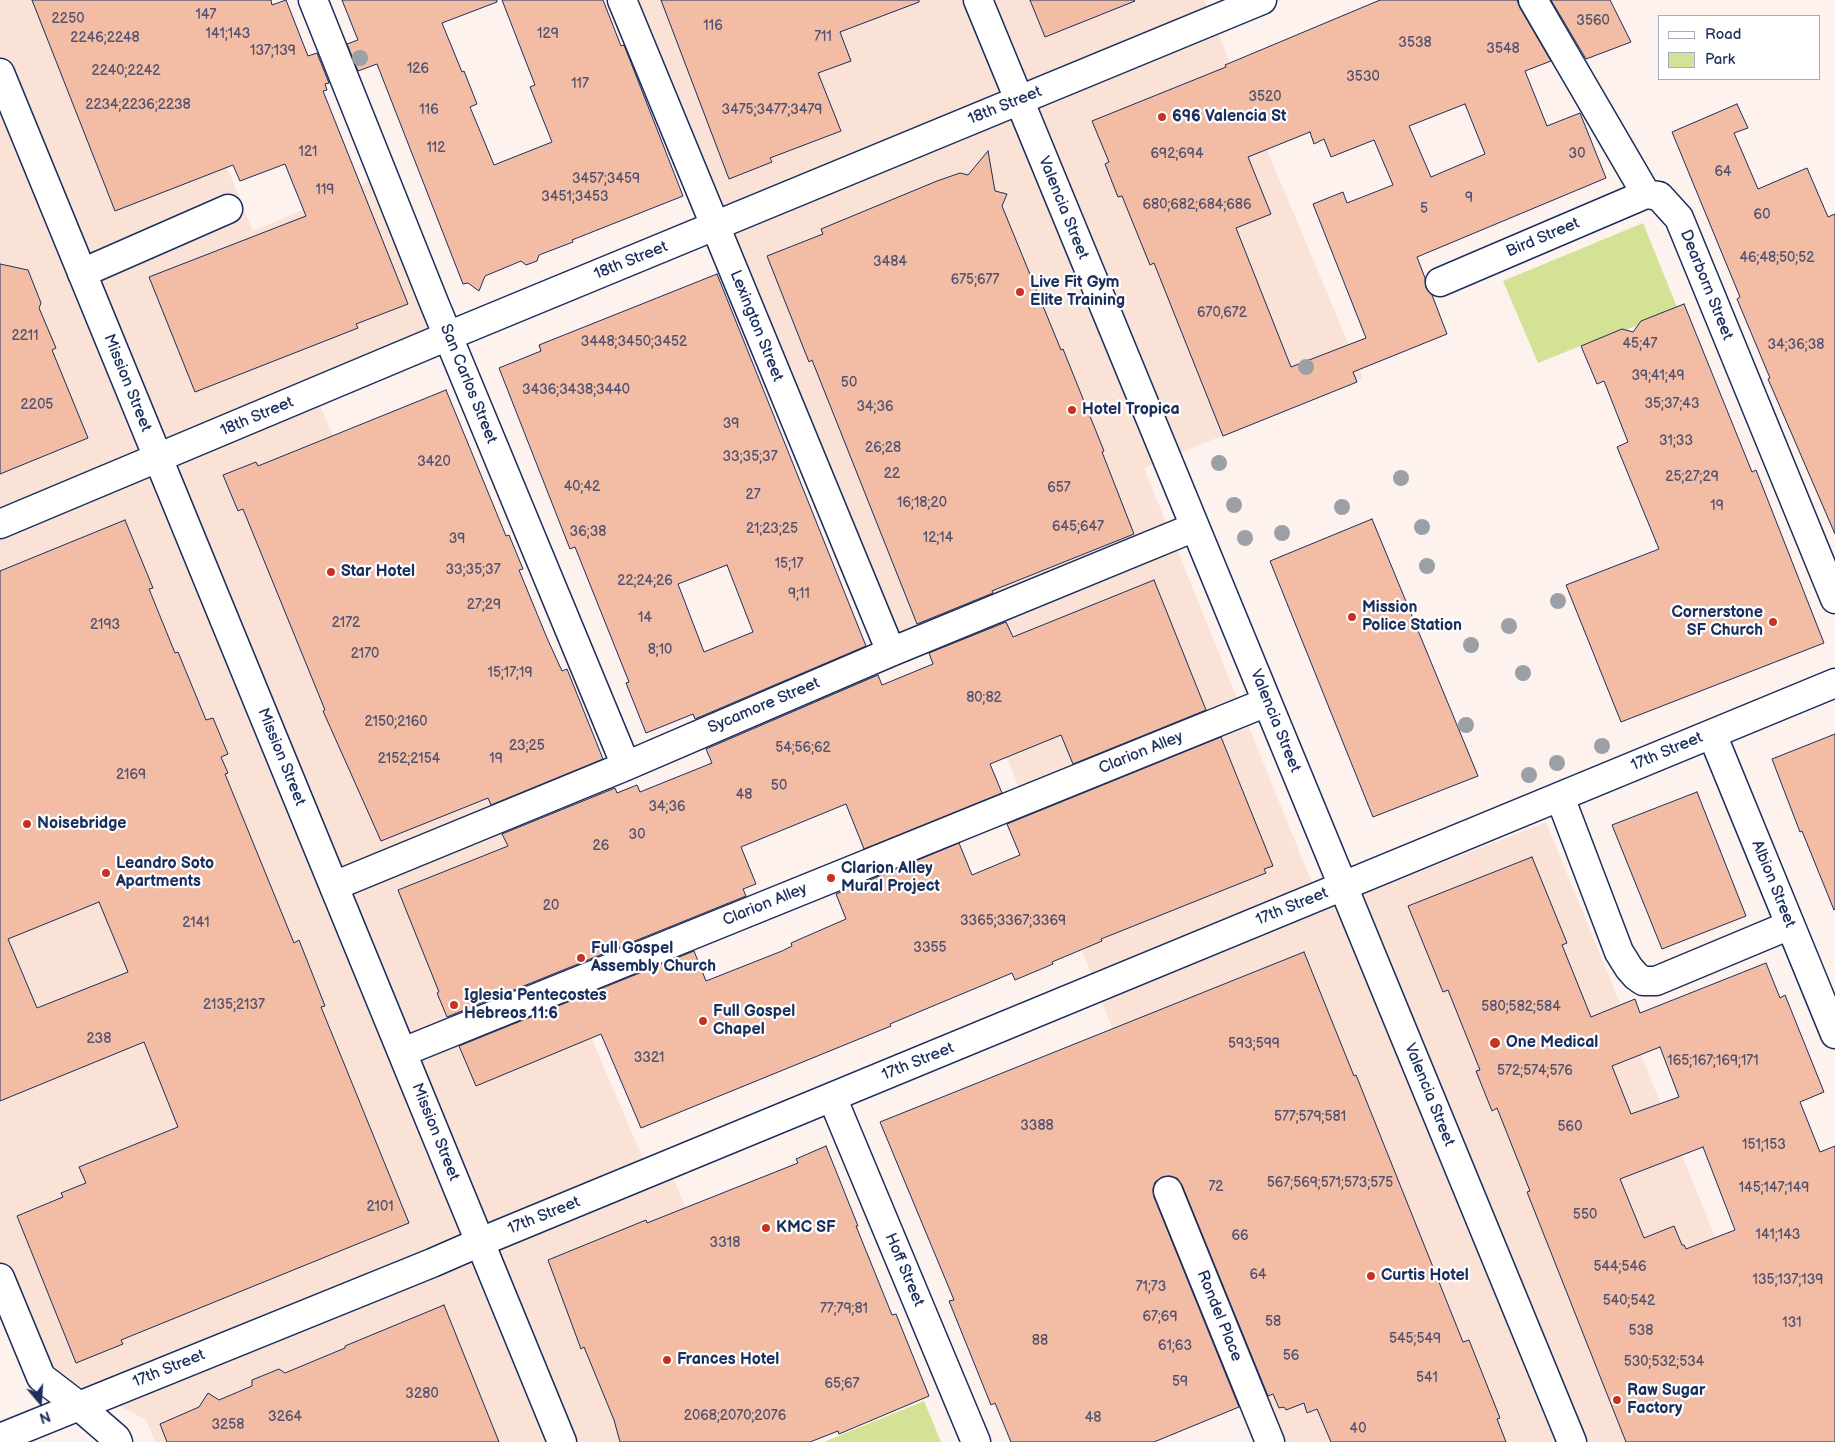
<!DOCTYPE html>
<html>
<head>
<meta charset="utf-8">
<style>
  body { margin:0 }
  #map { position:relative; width:1835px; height:1442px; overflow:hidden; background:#fdf2ed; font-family:"Balsamiq Sans",sans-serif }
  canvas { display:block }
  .legend { position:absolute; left:1658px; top:15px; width:162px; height:65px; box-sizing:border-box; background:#fff; border:1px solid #a4acbf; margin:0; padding:6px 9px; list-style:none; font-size:15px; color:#1b2f5e }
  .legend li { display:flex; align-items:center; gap:10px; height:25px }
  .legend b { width:25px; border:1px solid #a4acbf }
  .north { position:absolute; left:15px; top:1377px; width:50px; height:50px; -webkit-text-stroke:4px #fff; paint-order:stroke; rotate:162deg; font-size:14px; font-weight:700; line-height:20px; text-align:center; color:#1b2f5e }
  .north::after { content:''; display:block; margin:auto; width:18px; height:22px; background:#1b2f5e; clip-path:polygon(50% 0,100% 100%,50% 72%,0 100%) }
</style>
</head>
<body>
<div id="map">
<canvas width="1835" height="1442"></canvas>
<ul class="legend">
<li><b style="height:6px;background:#fff"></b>Road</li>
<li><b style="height:14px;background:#d4e295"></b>Park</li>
</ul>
<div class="north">N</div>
</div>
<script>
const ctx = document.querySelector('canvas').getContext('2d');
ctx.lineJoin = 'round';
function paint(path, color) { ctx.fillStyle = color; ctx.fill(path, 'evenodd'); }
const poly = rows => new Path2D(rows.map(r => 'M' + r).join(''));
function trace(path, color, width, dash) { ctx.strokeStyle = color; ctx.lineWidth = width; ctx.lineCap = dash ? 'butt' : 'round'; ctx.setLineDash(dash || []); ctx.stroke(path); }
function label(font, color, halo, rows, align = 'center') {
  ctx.font = font + ' "Balsamiq Sans",sans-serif'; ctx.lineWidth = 4.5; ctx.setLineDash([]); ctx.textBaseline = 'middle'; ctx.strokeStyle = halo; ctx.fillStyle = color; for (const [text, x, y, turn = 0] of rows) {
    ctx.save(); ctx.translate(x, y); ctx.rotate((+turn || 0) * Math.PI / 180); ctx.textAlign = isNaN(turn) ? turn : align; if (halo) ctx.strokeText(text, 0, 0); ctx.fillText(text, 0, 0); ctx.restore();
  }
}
paint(poly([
  [0,0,159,0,253,231,370,181,433,331,310,382,645,1163,669,1168,784,1442,155,1442,146,1420,40,1365,0,1271],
  [630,0,1204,0,1363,378,1144,468,1323,910,1546,822,1799,1442,1273,1442,956,626,891,652]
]), '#fae2d7');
paint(poly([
  [1643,223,1677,307,1641,321,1638,325,1626,330,1622,329,1538,363,1503,281],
  [924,1401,941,1442,824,1442]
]), '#d4e295');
const building = poly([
  [32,0,271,0,272,5,286,0,308,56,317,53,329,83,325,84,327,90,323,91,408,304,356,324,358,328,195,392,149,277,306,216,285,164,240,181,233,165,115,211,32,0],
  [342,0,497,0,497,2,442,23,462,72,464,71,477,104,470,107,494,165,552,142,530,87,535,85,502,0,603,0,621,46,624,45,637,78,683,196,572,240,573,242,539,255,537,261,526,265,521,261,485,276,479,291,468,283,463,284,377,64,358,71,347,44,358,40,342,0],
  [661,0,919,0,919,2,840,32,851,61,818,73,841,131,770,158,772,162,729,179,661,0],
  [1030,0,1134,0,1135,1,1045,37,1030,0],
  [1380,0,1517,0,1520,8,1551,61,1525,71,1547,126,1580,113,1606,178,1417,257,1425,278,1426,288,1432,295,1447,334,1353,372,1357,382,1223,436,1154,263,1150,265,1122,196,1118,197,1105,164,1109,162,1092,121,1226,67,1225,65,1380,0],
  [1465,104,1485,154,1431,177,1409,126,1465,104],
  [1310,132,1314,144,1324,139,1331,157,1374,140,1393,185,1347,203,1343,192,1313,204,1366,338,1291,367,1236,228,1271,214,1248,157,1310,132],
  [1551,0,1610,0,1631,42,1586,59,1551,0],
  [1737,104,1748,128,1734,133,1758,189,1807,168,1828,217,1835,214,1835,534,1768,379,1770,378,1737,299,1740,297,1672,132,1737,104],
  [988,151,995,191,1007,194,1002,206,1061,350,1063,349,1104,451,1102,452,1134,534,999,588,992,591,993,593,917,624,812,360,809,362,767,256,823,234,821,229,937,181,960,173,968,175,988,151],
  [0,264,28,270,41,303,39,308,56,348,52,350,88,438,0,474,0,264],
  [717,274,866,646,695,719,693,714,646,733,626,683,629,682,575,547,570,549,499,368,541,351,539,345,717,274],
  [727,565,753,632,704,652,678,584,727,565],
  [1684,304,1752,472,1756,470,1824,643,1621,722,1566,585,1659,549,1617,447,1628,442,1604,381,1597,384,1581,346,1622,329,1633,332,1641,321,1684,304],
  [446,390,506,536,509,535,523,569,519,570,547,638,562,671,567,669,603,759,491,805,488,798,381,841,323,711,325,710,243,509,238,511,223,475,256,462,258,466,446,390],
  [1372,519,1478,776,1373,817,1270,561,1372,519],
  [125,520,153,588,149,589,175,653,178,652,206,720,213,718,228,754,221,757,228,773,225,774,294,943,299,940,325,1006,321,1007,409,1223,121,1340,123,1344,76,1363,17,1216,63,1197,61,1193,86,1183,79,1167,178,1127,144,1042,0,1101,0,571,125,520],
  [99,902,128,972,37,1008,8,939,99,902],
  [1154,580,1206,710,1073,764,1061,735,990,764,1002,793,864,849,846,804,741,847,756,884,743,889,746,896,447,1017,437,993,439,992,398,890,508,846,502,834,615,788,617,793,637,785,640,792,712,763,706,749,878,675,882,685,933,664,929,653,1006,622,1013,637,1154,580],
  [1835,734,1835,909,1834,910,1802,831,1800,832,1772,759,1835,734],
  [1221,737,1273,866,1264,869,1266,873,1101,939,1102,941,1052,962,1053,964,1015,980,1012,973,890,1024,891,1026,641,1128,601,1034,476,1086,459,1046,694,951,706,981,782,951,792,946,791,943,846,919,836,894,959,843,972,875,1020,855,1007,824,1221,737],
  [1697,792,1746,916,1662,949,1612,825,1697,792],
  [1532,857,1567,943,1562,945,1591,1017,1635,999,1640,1013,1766,963,1780,998,1785,995,1824,1092,1800,1102,1820,1152,1835,1146,1835,1442,1626,1442,1527,1192,1530,1191,1497,1108,1492,1111,1476,1071,1480,1070,1448,990,1443,992,1408,906,1532,857],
  [1660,1047,1679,1097,1631,1114,1612,1066,1660,1047],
  [1703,1147,1735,1230,1686,1249,1684,1245,1682,1245,1674,1226,1644,1238,1620,1179,1703,1147],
  [1304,952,1354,1076,1356,1075,1463,1342,1469,1340,1500,1418,1497,1419,1506,1442,1331,1442,1317,1409,1307,1413,1304,1403,1286,1410,1284,1407,1279,1408,1273,1394,1268,1396,1182,1185,1177,1178,1170,1176,1162,1177,1155,1182,1153,1189,1154,1197,1239,1407,1154,1442,1011,1442,995,1403,991,1405,949,1301,954,1300,880,1122,1304,952],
  [826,1146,858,1226,856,1226,892,1315,896,1314,929,1396,839,1434,838,1431,810,1442,620,1442,614,1420,584,1347,581,1349,548,1260,646,1220,647,1223,798,1163,796,1159,826,1146],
  [444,1305,499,1442,167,1442,160,1424,199,1407,208,1393,219,1400,252,1386,252,1380,279,1369,285,1373,345,1348,345,1346,444,1305]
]);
paint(building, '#f3bda5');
trace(building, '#1b2f5e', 1);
const minor = poly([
  [313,0,435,305,626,766],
  [622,0,891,652],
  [978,0,1572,1442],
  [1533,0,1646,194,1659,196,1679,218,1835,599],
  [82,273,228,209],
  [1440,282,1646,194],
  [0,524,448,336,1262,0],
  [1712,734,1835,1034],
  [1560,797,1619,952,1629,968,1636,976,1643,981,1656,981,1790,925],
  [334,886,626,766,891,652,1195,527],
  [403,1052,1267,702],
  [832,1097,976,1442],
  [1168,1191,1270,1442],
  [0,1278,41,1377,79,1406,116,1438,118,1442],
  [0,1438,432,1263,478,1243,1835,683]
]);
const major = poly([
  [0,73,562,1442]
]);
trace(minor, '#1b2f5e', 31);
trace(major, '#1b2f5e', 31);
trace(minor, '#fff', 28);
trace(major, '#fff', 28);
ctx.fillStyle = '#9aa0a6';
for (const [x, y] of [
  [360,58],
  [1306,367],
  [1219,463],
  [1401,478],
  [1234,505],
  [1342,507],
  [1422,527],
  [1282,533],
  [1245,538],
  [1427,566],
  [1558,601],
  [1509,626],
  [1471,645],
  [1523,673],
  [1466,725],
  [1602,746],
  [1557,763],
  [1529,775]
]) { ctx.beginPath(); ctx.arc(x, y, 8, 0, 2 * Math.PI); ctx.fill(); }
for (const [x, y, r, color] of [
  [1162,117,5,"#c8321e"],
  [1020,292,5,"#c8321e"],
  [1072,410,5,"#c8321e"],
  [331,572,5,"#c8321e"],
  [1352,617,5,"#c8321e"],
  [1773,622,5,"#c8321e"],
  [27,824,5,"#c8321e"],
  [106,873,5,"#c8321e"],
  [831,878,5,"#c8321e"],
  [581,958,5,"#c8321e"],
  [454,1005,5,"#c8321e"],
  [703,1021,5,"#c8321e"],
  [1495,1043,6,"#c8321e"],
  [766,1228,5,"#c8321e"],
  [1371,1276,5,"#c8321e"],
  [667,1360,5,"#c8321e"],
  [1617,1400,5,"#c8321e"]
]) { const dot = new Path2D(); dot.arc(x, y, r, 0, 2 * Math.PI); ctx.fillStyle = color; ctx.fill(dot); trace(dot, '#fff', 2); }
label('14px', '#515270', null, [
  ["147",206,15],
  ["2250",68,19],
  ["3560",1593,21],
  ["116",713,26],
  ["141;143",228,34],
  ["129",548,34],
  ["711",823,37],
  ["2246;2248",105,38],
  ["3538",1415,43],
  ["3548",1503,49],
  ["137;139",273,51],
  ["126",418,69],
  ["2240;2242",126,71],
  ["3530",1363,77],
  ["117",580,84],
  ["3520",1265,97],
  ["2234;2236;2238",138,105],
  ["116",429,110],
  ["3475;3477;3479",772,110],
  ["112",436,148],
  ["121",308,152],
  ["692;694",1177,154],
  ["30",1577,154],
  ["64",1723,172],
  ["3457;3459",606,179],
  ["119",325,190],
  ["3451;3453",575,197],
  ["9",1469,198],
  ["680;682;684;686",1197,205],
  ["5",1424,209],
  ["60",1762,215],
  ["46;48;50;52",1777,258],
  ["3484",890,262],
  ["675;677",975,280],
  ["670,672",1222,313],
  ["2211",25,336],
  ["3448;3450;3452",634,342],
  ["45;47",1640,344],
  ["34;36;38",1796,345],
  ["39;41;49",1658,376],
  ["50",849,383],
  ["3436;3438;3440",576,390],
  ["35;37;43",1672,404],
  ["2205",37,405],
  ["34;36",875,407],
  ["39",731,424],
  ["31;33",1676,441],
  ["26;28",883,448],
  ["33;35;37",750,457],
  ["3420",434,462],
  ["22",892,474],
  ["25;27;29",1692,477],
  ["40;42",582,487],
  ["657",1059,488],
  ["27",753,495],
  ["16;18;20",922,503],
  ["19",1717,506],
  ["645;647",1078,527],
  ["21;23;25",772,529],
  ["36;38",588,532],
  ["12;14",938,538],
  ["39",457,539],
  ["15;17",789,564],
  ["33;35;37",473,570],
  ["22;24;26",645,581],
  ["9;11",799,594],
  ["27;29",484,605],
  ["14",645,618],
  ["2172",346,623],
  ["2193",105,625],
  ["8;10",660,650],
  ["2170",365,654],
  ["15;17;19",510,673],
  ["80;82",984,698],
  ["2150;2160",396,722],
  ["23;25",527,746],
  ["54;56;62",803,748],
  ["2152;2154",409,759],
  ["19",496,759],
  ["2169",131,775],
  ["50",779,786],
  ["48",744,795],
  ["34;36",667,807],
  ["30",637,835],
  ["26",601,846],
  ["20",551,906],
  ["3365;3367;3369",1013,921],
  ["2141",196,923],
  ["3355",930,948],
  ["2135;2137",234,1005],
  ["580;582;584",1521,1007],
  ["238",99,1039],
  ["593;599",1254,1044],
  ["3321",649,1058],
  ["165;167;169;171",1713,1061],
  ["572;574;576",1535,1071],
  ["577;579;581",1310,1117],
  ["3388",1037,1126],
  ["560",1570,1127],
  ["151;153",1764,1145],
  ["567;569;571;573;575",1330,1183],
  ["72",1216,1187],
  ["145;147;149",1774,1188],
  ["2101",380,1207],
  ["550",1585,1215],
  ["141;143",1778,1235],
  ["66",1240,1236],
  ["3318",725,1243],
  ["544;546",1620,1267],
  ["64",1258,1275],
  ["135;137;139",1788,1280],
  ["71;73",1151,1287],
  ["540;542",1629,1301],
  ["77;79;81",844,1309],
  ["67;69",1160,1317],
  ["58",1273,1322],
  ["131",1792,1323],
  ["538",1641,1331],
  ["545;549",1415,1339],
  ["88",1040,1341],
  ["61;63",1175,1346],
  ["56",1291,1356],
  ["530;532;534",1664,1362],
  ["541",1427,1378],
  ["59",1180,1382],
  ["65;67",842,1384],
  ["3280",422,1394],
  ["2068;2070;2076",735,1416],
  ["3264",285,1417],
  ["48",1093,1418],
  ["3258",228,1425],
  ["40",1358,1429]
]);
label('16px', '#1b2f5e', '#fff', [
  ["18th Street",1005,106,-22],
  ["Valencia Street",1063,208,68],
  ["Bird Street",1543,238,-23],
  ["18th Street",631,261,-22],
  ["Dearborn Street",1706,285,68],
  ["Lexington Street",756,326,68],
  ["Mission Street",127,383,68],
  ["San Carlos Street",468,384,68],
  ["18th Street",257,417,-23],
  ["Sycamore Street",764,706,-23],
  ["Valencia Street",1275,721,68],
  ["17th Street",1667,752,-23],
  ["Clarion Alley",1141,753,-22],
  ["Mission Street",281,757,68],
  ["Albion Street",1773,884,68],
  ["Clarion Alley",765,905,-22],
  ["17th Street",1292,907,-22],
  ["17th Street",918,1062,-22],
  ["Valencia Street",1429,1095,68],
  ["Mission Street",435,1132,68],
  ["17th Street",544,1216,-22],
  ["Hoff Street",904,1270,67],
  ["Rondel Place",1219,1316,68],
  ["17th Street",169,1369,-22]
]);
label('bold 16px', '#1b2f5e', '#fff', [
  ["696 Valencia St",1172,117],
  ["Live Fit Gym",1030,283],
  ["Elite Training",1030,301],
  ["Hotel Tropica",1082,410],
  ["Star Hotel",341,572],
  ["Mission",1362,608],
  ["Police Station",1362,626],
  ["Cornerstone",1763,613,"right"],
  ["SF Church",1763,631,"right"],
  ["Noisebridge",37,824],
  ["Leandro Soto",116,864],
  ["Apartments",116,882],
  ["Clarion Alley",841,869],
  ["Mural Project",841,887],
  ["Full Gospel",591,949],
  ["Assembly Church",591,967],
  ["Iglesia Pentecostes",464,996],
  ["Hebreos 11:6",464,1014],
  ["Full Gospel",713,1012],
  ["Chapel",713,1030],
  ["One Medical",1506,1043],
  ["KMC SF",776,1228],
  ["Curtis Hotel",1381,1276],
  ["Frances Hotel",677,1360],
  ["Raw Sugar",1627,1391],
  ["Factory",1627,1409]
], 'left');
</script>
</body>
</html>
